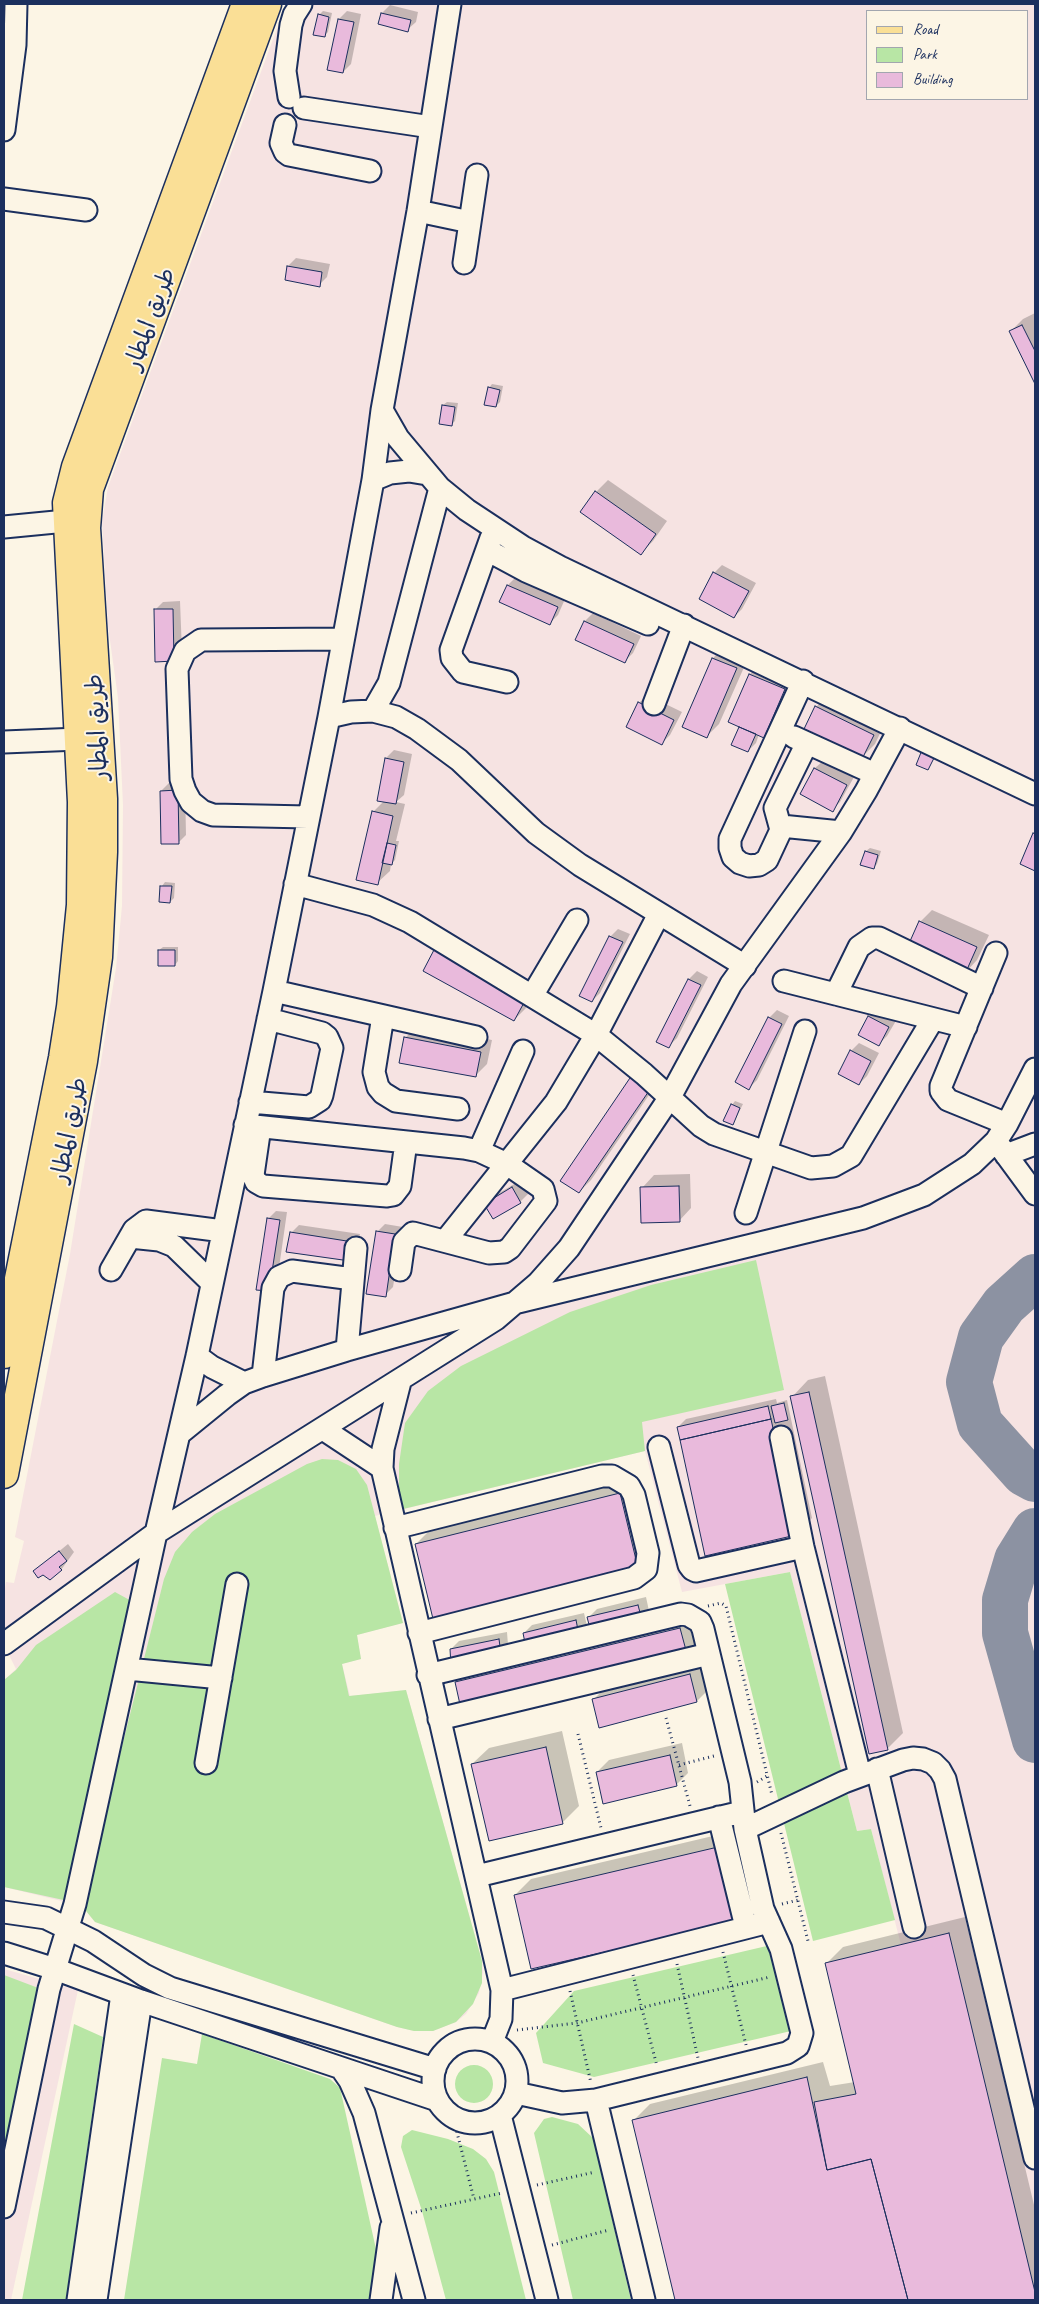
<!DOCTYPE html>
<html>
<head>
<meta charset="utf-8">
<style>
  body { margin:0 }
  #map { position:relative; width:1039px; height:2304px; overflow:hidden; background:#fcf5e5; font-family:Caveat,sans-serif }
  canvas { display:block }
  .frame { position:absolute; inset:0; border:5px solid #1b2f5e; pointer-events:none }
  .legend { position:absolute; left:866px; top:10px; width:162px; height:90px; box-sizing:border-box; background:#fcf5e5; border:1px solid #a2a6af; margin:0; padding:6px 9px; list-style:none; font-size:15px; color:#1b2f5e }
  .legend li { display:flex; align-items:center; gap:10px; height:25px }
  .legend b { width:25px; border:1px solid #a2a6af }
</style>
</head>
<body>
<div id="map">
<canvas width="1039" height="2304"></canvas>
<div class="frame"></div>
<ul class="legend">
<li><b style="height:6px;background:#fadf96"></b>Road</li>
<li><b style="height:14px;background:#b8e6a5"></b>Park</li>
<li><b style="height:14px;background:#e9badc"></b>Building</li>
</ul>
</div>
<script>
const ctx = document.querySelector('canvas').getContext('2d');
ctx.lineJoin = 'round';
function paint(path, color) { ctx.fillStyle = color; ctx.fill(path, 'evenodd'); }
const poly = rows => new Path2D(rows.map(r => 'M' + r).join(''));
function trace(path, color, width, dash) { ctx.strokeStyle = color; ctx.lineWidth = width; ctx.lineCap = dash ? 'butt' : 'round'; ctx.setLineDash(dash || []); ctx.stroke(path); }
function label(font, color, halo, rows, align = 'center') {
  ctx.font = font + ' Caveat,"Playpen Sans Arabic",sans-serif'; ctx.lineWidth = 4; ctx.setLineDash([]); ctx.textBaseline = 'middle'; ctx.strokeStyle = halo; ctx.fillStyle = color; for (const [text, x, y, turn = 0] of rows) {
    ctx.save(); ctx.translate(x, y); ctx.rotate((+turn || 0) * Math.PI / 180); ctx.textAlign = isNaN(turn) ? turn : align; if (halo) ctx.strokeText(text, 0, 0); ctx.fillText(text, 0, 0); ctx.restore();
  }
}
paint(poly([
  [286,4,1035,4,1035,2300,675,2300,632,2120,807,2077,814,2102,856,2094,825,1963,901,1945,871,1829,857,1831,790,1572,682,1592,645,1451,375,1516,403,1623,357,1635,361,1659,342,1664,350,1696,406,1690,482,1961,483,1972,479,1993,466,2014,456,2022,433,2031,414,2031,397,2027,95,1922,82,1906,4,1887,4,1680,16,1669,4,1645,4,1595,6,1582,14,1583,24,1541,15,1537,70,1254,116,968,122,906,123,805,118,698,108,626,102,522,105,504,108,487],
  [868,11,1028,11,1028,99,868,99],
  [4,1969,78,1990,11,2300,4,2300]
]), '#f6e3e2');
paint(poly([
  [756,1260,784,1390,642,1422,645,1451,399,1510,399,1464,405,1423,428,1391,461,1366,570,1312,651,1285],
  [322,1459,338,1460,356,1469,367,1485,403,1623,357,1635,361,1659,342,1664,349,1696,406,1690,482,1961,482,1983,473,2004,456,2022,433,2031,414,2031,397,2027,95,1922,82,1906,164,1579,175,1552,192,1532,215,1514,307,1464],
  [790,1572,857,1831,871,1829,895,1920,813,1941,725,1584],
  [115,1592,135,1603,68,1901,4,1887,4,1680,16,1670,36,1645],
  [771,1945,791,2031,594,2077,543,2063,536,2033,574,1991],
  [4,1975,41,1989,4,2158],
  [74,2024,103,2037,66,2300,22,2300],
  [202,2034,330,2079,340,2088,380,2267,382,2300,124,2300,162,2058,197,2064],
  '455 2084a19 19 0 1 1 38 0a19 19 0 1 1-38 0Z',
  [552,2117,578,2124,593,2138,631,2300,573,2300,534,2133,544,2119],
  [412,2130,448,2139,473,2149,486,2159,494,2172,526,2300,446,2300,422,2211,401,2147,403,2136]
]), '#b8e6a5');
paint(poly([
  [390,5,418,12,416,22,407,30,382,13],
  [323,11,332,13,328,32,324,36,319,15],
  [347,11,361,14,351,64,343,72,328,69,339,19],
  [296,258,330,264,327,277,319,285,288,266],
  [1035,313,1035,381,1011,331,1023,319],
  [492,384,503,386,500,402,496,406,489,388],
  [447,402,458,403,455,421,451,425,443,405],
  [608,480,667,521,653,541,641,553,596,492],
  [722,565,756,583,742,609,734,617,714,573],
  [516,577,565,599,558,615,550,623,501,602,508,585],
  [180,601,182,652,174,660,155,610,163,602],
  [593,613,641,636,633,653,625,661,577,639,585,621],
  [725,646,749,656,719,724,707,736,684,726,713,658],
  [762,662,797,677,776,724,764,736,759,734,756,743,748,751,733,744,740,726,730,722,750,674],
  [647,695,682,712,670,735,662,743,639,703],
  [828,695,885,723,875,744,863,756,816,707],
  [394,750,412,754,404,795,396,802,405,804,396,841,399,841,395,860,391,864,390,871,377,883,373,812,384,801,386,758],
  [823,761,854,777,840,802,832,810,802,794,815,768],
  [169,783,185,783,186,835,178,843,161,791],
  [870,848,881,851,877,864,873,868,862,864,866,851],
  [165,882,175,883,174,898,170,902,162,886],
  [932,910,989,935,977,960,965,973,920,922],
  [618,929,630,934,600,993,592,1001,610,937],
  [163,947,178,947,178,961,175,965,159,950],
  [436,949,537,987,526,1008,514,1020],
  [697,971,708,977,677,1038,669,1046,658,1041,689,979],
  [877,1008,897,1019,887,1036,879,1044,860,1034,869,1016],
  [777,1010,789,1016,757,1080,749,1088,769,1018],
  [417,1026,492,1040,487,1064,475,1076,405,1038],
  [859,1043,879,1053,867,1076,859,1084,851,1051],
  [645,1064,662,1076,591,1180,579,1192],
  [735,1101,743,1104,733,1124,732,1105],
  [690,1174,691,1208,679,1221,642,1188,654,1175],
  [521,1180,528,1194,520,1202,493,1217,486,1204,494,1196],
  [276,1211,287,1212,277,1282,269,1290,268,1219],
  [385,1224,403,1227,393,1287,385,1295,377,1232],
  [299,1225,360,1234,357,1252,291,1233],
  [825,1376,903,1733,887,1749,792,1397,808,1380],
  [776,1399,777,1403,787,1400,812,1518,796,1534,678,1427,686,1419],
  [636,1478,654,1551,637,1567,416,1544,432,1528],
  [68,1544,74,1552,61,1570,35,1571],
  [646,1597,649,1611,641,1619,589,1617,597,1609],
  [697,1612,702,1637,686,1653,456,1682,472,1666],
  [584,1613,587,1626,579,1634,524,1633,532,1625],
  [507,1632,508,1645,500,1653,451,1649,459,1641],
  [702,1663,709,1689,697,1701,593,1700,605,1688],
  [562,1731,579,1806,563,1822,472,1764,489,1748],
  [682,1743,688,1773,676,1785,597,1772,609,1760],
  [734,1831,751,1904,515,1895,531,1879],
  [965,1917,1035,2209,1035,2300,676,2300,633,2121,650,2104,823,2062,830,2086,855,2082,826,1964,843,1947]
]), '#0003');
trace(poly([
  [1035,1277,1004,1305,981,1337,969,1382,980,1424,1024,1473,1035,1479],
  [1035,1531,1017,1560,1005,1600,1005,1633,1035,1740]
]), '#8c92a2', 46);
const building = poly([
  [381,13,411,20,408,32,378,24,381,13],
  [318,14,329,17,325,37,313,35,318,14],
  [338,19,354,22,343,73,327,70,338,19],
  [287,266,322,272,320,287,285,280,287,266],
  [1022,325,1035,351,1035,384,1009,331,1022,325],
  [488,387,500,390,496,407,484,405,488,387],
  [442,405,455,407,452,426,439,424,442,405],
  [595,491,656,534,641,555,580,512,595,491],
  [713,572,749,591,734,618,699,599,713,572],
  [507,585,558,607,550,625,499,602,507,585],
  [154,609,173,609,174,661,155,662,154,609],
  [584,621,634,644,625,663,575,640,584,621],
  [712,658,737,668,707,738,682,727,712,658],
  [749,674,785,689,764,738,728,722,749,674],
  [638,702,674,720,662,745,626,727,638,702],
  [815,706,874,735,863,757,804,729,815,706],
  [739,727,756,734,748,752,731,745,739,727],
  [922,750,935,756,928,770,916,765,922,750],
  [385,758,404,762,396,804,377,801,385,758],
  [814,768,847,785,833,812,800,794,814,768],
  [178,790,179,844,161,844,160,791,178,790],
  [372,811,393,816,378,885,356,880,372,811],
  [1033,833,1035,834,1035,871,1020,864,1033,833],
  [387,843,396,845,392,865,382,863,387,843],
  [865,851,878,855,874,869,860,865,865,851],
  [160,886,172,886,170,903,159,902,160,886],
  [919,921,977,947,965,974,907,948,919,921],
  [609,936,623,942,592,1002,579,996,609,936],
  [435,948,526,999,514,1021,423,971,435,948],
  [158,950,175,950,175,966,158,966,158,950],
  [688,979,701,985,669,1048,656,1042,688,979],
  [868,1016,889,1027,879,1046,858,1035,868,1016],
  [768,1017,782,1024,749,1090,735,1082,768,1017],
  [404,1037,481,1052,476,1077,399,1063,404,1037],
  [850,1050,871,1061,859,1085,838,1074,850,1050],
  [632,1075,651,1088,579,1193,560,1181,632,1075],
  [731,1104,740,1108,733,1125,723,1121,731,1104],
  [679,1186,680,1222,641,1223,640,1187,679,1186],
  [512,1187,521,1203,493,1219,484,1204,512,1187],
  [267,1218,280,1220,269,1291,256,1290,267,1218],
  [376,1231,395,1234,386,1297,366,1294,376,1231],
  [290,1232,353,1242,350,1261,286,1252,290,1232],
  [809,1392,888,1750,869,1754,790,1396,809,1392],
  [784,1403,788,1420,775,1423,771,1406,784,1403],
  [768,1406,771,1419,680,1440,677,1427,768,1406],
  [771,1419,796,1535,705,1556,680,1440,771,1419],
  [620,1493,638,1568,433,1619,415,1544,620,1493],
  [59,1551,67,1561,59,1567,62,1570,50,1580,43,1575,38,1578,33,1571,59,1551],
  [638,1605,642,1620,591,1632,587,1617,638,1605],
  [576,1620,579,1635,526,1648,523,1633,576,1620],
  [680,1628,687,1654,461,1709,455,1682,680,1628],
  [499,1639,501,1654,451,1666,450,1649,499,1639],
  [690,1674,697,1702,599,1728,592,1699,690,1674],
  [546,1747,563,1824,489,1841,471,1764,546,1747],
  [670,1755,677,1786,603,1804,596,1772,670,1755],
  [718,1847,735,1922,531,1969,514,1895,718,1847],
  [949,1933,1035,2292,1035,2300,908,2300,871,2159,827,2170,814,2102,856,2094,825,1963,949,1933],
  [807,2077,827,2170,871,2159,908,2300,675,2300,632,2120,807,2077]
]);
paint(building, '#e9badc');
trace(building, '#1b2f5e', 1);
const minor = poly([
  [289,97,285,71,291,25,294,15,301,4],
  [304,108,431,127],
  [285,125,281,143,285,152,289,155,370,171],
  [4,130,15,45,16,4],
  [4,199,86,210],
  [418,211,470,222],
  [464,263,477,175],
  [382,410,398,438,440,488,467,510,523,547,560,567,1035,794],
  [373,480,390,473,409,471,427,474],
  [4,527,66,521],
  [491,538,451,650,452,658,463,672,507,682],
  [487,550,526,571,648,624],
  [803,681,730,839,730,848,733,857,740,863,749,866,759,865,767,860,781,830,775,808,807,743],
  [654,704,684,625],
  [373,711,389,683,440,488],
  [329,717,351,712,373,711,396,717,417,729,459,760,536,833,580,865,745,966],
  [794,737,875,774],
  [4,742,79,739],
  [308,817,213,815,202,811,191,802,185,791,181,779,177,669,185,651,201,640,343,639],
  [781,826,841,832],
  [295,884,373,905,410,922,596,1035,644,1074,701,1126,714,1134,811,1168,833,1166,851,1156,933,1019],
  [996,953,941,1086,941,1091,948,1100,1007,1124],
  [784,981,966,1027],
  [274,991,476,1037],
  [836,994,859,947,872,938,879,938,982,988],
  [532,996,577,920],
  [383,1016,374,1072,378,1087,383,1093,396,1101,458,1109],
  [250,1102,309,1107,320,1100,322,1095,332,1048,327,1037,322,1033,268,1019],
  [245,1125,464,1148,479,1151,507,1164,543,1189,546,1201,510,1248,504,1252,489,1253,413,1233,404,1242,400,1270],
  [260,1127,253,1175,256,1182,263,1186,387,1196,393,1195,400,1186,406,1142],
  [996,1141,1035,1194],
  [479,1151,523,1051],
  [1006,1155,1035,1144],
  [746,1213,805,1031],
  [130,1237,159,1240,174,1246,212,1283],
  [445,1241,556,1102,596,1035,659,914],
  [111,1270,134,1230,146,1221,223,1231],
  [347,1350,356,1248],
  [197,1356,212,1367,244,1383],
  [263,1376,273,1288,279,1277,292,1271,353,1279],
  [400,1382,383,1449,382,1468,502,1990,501,2019,492,2042],
  [323,1429,382,1468],
  [179,1434,227,1395,244,1383,263,1376,347,1350,518,1302,863,1218,924,1195,972,1164,996,1141,1007,1124,1035,1069],
  [781,1437,803,1547,860,1775],
  [659,1447,689,1565,692,1569,696,1571,803,1547],
  [395,1528,602,1476,612,1476,629,1486,634,1495,648,1553,646,1569,634,1578,419,1633],
  [4,1644,156,1533,496,1319,538,1283,569,1248,670,1097,731,984,841,832,866,791,900,728],
  [127,1669,221,1678],
  [428,1675,681,1614,688,1615,700,1622,703,1629,740,1782,745,1829,763,1909,781,1949,802,2033,798,2046,787,2053,596,2100,562,2103,516,2093],
  [439,1719,709,1654],
  [206,1763,237,1584],
  [877,1769,914,1927],
  [719,1817,746,1927],
  [745,1829,844,1782,903,1760,913,1758,923,1759,933,1763,940,1770,945,1779,1035,2158],
  [477,1876,742,1812],
  [4,1912,46,1918,93,1941,144,1975,170,1988,435,2069],
  [4,1953,55,1969,141,2001,437,2100],
  [502,1990,769,1922],
  '433 2081a42 42 0 1 1 84 0a42 42 0 1 1-84 0Z',
  [341,2068,350,2081,364,2113,414,2300],
  [596,2100,644,2300],
  [500,2115,547,2300],
  [4,2207,49,1989,75,1904,156,1533,197,1356,274,991,329,717,373,480,382,410,418,211,450,4],
  [78,2300,122,1994],
  [96,2300,141,2001],
  [381,2300,391,2228]
]);
const major = poly([
  [4,1354,63,1058,71,1007,81,905,82,802,67,503,76,467,246,4],
  [4,1474,83,1061,98,957,103,852,103,799,86,528,89,489,267,4]
]);
trace(minor, '#1b2f5e', 25);
trace(major, '#1b2f5e', 31);
trace(poly([
  [708,1606,721,1603,726,1606,772,1795],
  [666,1718,690,1806],
  [578,1734,601,1828],
  [679,1765,714,1756],
  [757,1782,767,1776],
  [781,1833,808,1941],
  [782,1904,798,1900],
  [723,1952,746,2045],
  [677,1964,698,2058],
  [633,1975,657,2066],
  [570,1991,591,2083],
  [517,2030,577,2023,770,1977],
  [453,2117,474,2199],
  [537,2185,595,2172],
  [411,2213,502,2193],
  [552,2245,609,2230]
]), '#1b2f5e', 3, [1, 4]);
trace(minor, '#fcf5e5', 21);
trace(major, '#fadf96', 28);
label('24px', '#1b2f5e', '#fcf5e5', [
  ["طريق المطار",151,319,-70],
  ["طريق المطار",98,727,-93],
  ["طريق المطار",70,1130,-79]
]);
</script>
</body>
</html>
